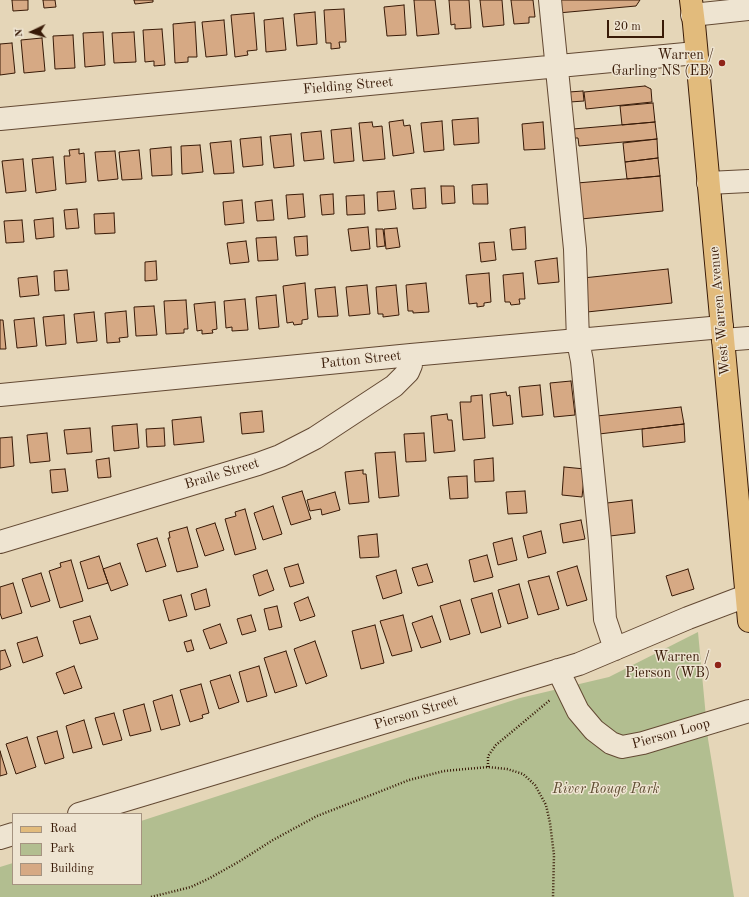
<!DOCTYPE html>
<html>
<head>
<meta charset="utf-8">
<style>
  body { margin:0 }
  #map { position:relative; width:749px; height:897px; overflow:hidden; background:#e5d6b8; font-family:"Old Standard TT",serif }
  canvas { display:block }
  .legend { position:absolute; left:12px; top:813px; width:130px; height:72px; box-sizing:border-box; background:#eee4d1; border:1px solid #a59380; margin:0; padding:5px 7px; list-style:none; font-size:12px; color:#381a07 }
  .legend li { display:flex; align-items:center; gap:8px; height:20px }
  .legend b { width:20px; border:1px solid #a59380 }
  .north { position:absolute; left:12px; top:12px; width:40px; height:40px; -webkit-text-stroke:3px #eee4d1; paint-order:stroke; rotate:266deg; font-size:11px; font-weight:700; line-height:16px; text-align:center; color:#381a07 }
  .north::after { content:''; display:block; margin:auto; width:14px; height:18px; background:#381a07; clip-path:polygon(50% 0,100% 100%,50% 72%,0 100%) }
  .scale { position:absolute; left:607px; top:20px; width:57px; height:18px; box-sizing:border-box; border:2px solid #381a07; border-top:0; padding-left:5px; font-size:12px; line-height:14px; white-space:nowrap; color:#381a07; -webkit-text-stroke:3px #eee4d1; paint-order:stroke }
</style>
</head>
<body>
<div id="map">
<canvas width="749" height="897"></canvas>
<ul class="legend">
<li><b style="height:5px;background:#e2bb7c"></b>Road</li>
<li><b style="height:11px;background:#b2be90"></b>Park</li>
<li><b style="height:11px;background:#d6a984"></b>Building</li>
</ul>
<div class="north">N</div>
<div class="scale">20 m</div>
</div>
<script>
const ctx = document.querySelector('canvas').getContext('2d');
ctx.lineJoin = 'round';
function paint(path, color) { ctx.fillStyle = color; ctx.fill(path, 'evenodd'); }
const poly = rows => new Path2D(rows.map(r => 'M' + r).join(''));
function trace(path, color, width, dash) { ctx.strokeStyle = color; ctx.lineWidth = width; ctx.lineCap = dash ? 'butt' : 'round'; ctx.setLineDash(dash || []); ctx.stroke(path); }
function label(font, color, halo, rows, align = 'center') {
  ctx.font = font + ' "Old Standard TT",serif'; ctx.lineWidth = 3; ctx.setLineDash([]); ctx.textBaseline = 'middle'; ctx.strokeStyle = halo; ctx.fillStyle = color; for (const [text, x, y, turn = 0] of rows) {
    ctx.save(); ctx.translate(x, y); ctx.rotate((+turn || 0) * Math.PI / 180); ctx.textAlign = isNaN(turn) ? turn : align; if (halo) ctx.strokeText(text, 0, 0); ctx.fillText(text, 0, 0); ctx.restore();
  }
}
paint(poly([
  [698,632,708,739,734,897,0,897,0,867,13,863,13,884,141,884,141,821,520,698,609,677]
]), '#b2be90');
const building = poly([
  [12,0,28,0,28,10,13,11,12,0],
  [43,0,55,0,56,7,44,8,43,0],
  [134,0,153,0,153,2,135,4,134,0],
  [414,0,435,0,439,34,417,36,414,0],
  [449,0,469,0,471,28,455,29,455,24,451,25,449,0],
  [480,0,502,0,504,25,483,27,480,0],
  [511,0,533,0,535,17,529,17,529,23,514,24,511,0],
  [557,0,640,0,636,6,558,13,557,0],
  [404,5,406,35,387,36,384,7,404,5],
  [344,9,346,42,339,42,340,48,331,49,331,43,326,43,324,10,344,9],
  [315,12,317,44,297,46,294,14,315,12],
  [254,13,257,50,247,51,248,55,235,57,231,15,254,13],
  [283,18,286,50,266,52,264,20,283,18],
  [224,20,227,55,206,57,202,22,224,20],
  [195,22,197,57,188,57,188,62,175,63,173,24,195,22],
  [162,29,165,65,154,66,154,61,145,62,143,30,162,29],
  [103,32,105,65,85,67,83,33,103,32],
  [134,32,136,62,114,63,112,33,134,32],
  [73,35,75,68,55,69,53,36,73,35],
  [42,38,45,71,24,73,21,40,42,38],
  [12,43,15,73,0,75,0,44,12,43],
  [645,86,651,89,652,102,586,109,584,92,645,86],
  [583,91,584,101,570,102,569,92,583,91],
  [653,103,655,122,622,125,620,106,653,103],
  [478,118,479,143,454,145,452,120,478,118],
  [403,120,404,126,410,125,414,153,393,156,389,122,403,120],
  [442,121,444,150,424,152,421,123,442,121],
  [372,122,373,127,382,126,385,159,363,161,359,123,372,122],
  [543,122,545,149,524,150,522,124,543,122],
  [655,122,657,139,579,146,578,138,574,138,573,129,655,122],
  [351,128,354,161,334,163,331,130,351,128],
  [321,131,324,159,304,161,301,133,321,131],
  [291,134,294,166,274,168,270,136,291,134],
  [261,137,263,165,243,167,240,139,261,137],
  [657,139,658,158,625,162,623,143,657,139],
  [231,141,234,173,214,174,210,143,231,141],
  [200,145,203,172,182,174,181,146,200,145],
  [171,147,172,175,152,176,150,149,171,147],
  [79,149,79,154,84,153,86,182,66,184,64,156,70,156,69,150,79,149],
  [139,150,142,179,122,180,119,152,139,150],
  [115,151,118,179,98,181,95,152,115,151],
  [53,157,56,190,36,193,32,159,53,157],
  [658,158,660,176,627,179,625,162,658,158],
  [23,159,26,191,6,193,2,161,23,159],
  [660,176,663,211,581,219,577,183,660,176],
  [487,184,488,204,473,204,472,185,487,184],
  [441,186,454,186,455,203,442,204,441,186],
  [425,188,426,208,413,209,411,189,425,188],
  [394,191,396,209,378,211,377,192,394,191],
  [303,194,305,217,288,219,286,195,303,194],
  [333,194,334,214,322,215,320,195,333,194],
  [364,195,365,214,347,215,346,196,364,195],
  [242,200,244,223,225,225,223,202,242,200],
  [272,200,274,220,257,221,255,202,272,200],
  [77,209,79,228,66,229,64,210,77,209],
  [114,213,115,233,95,234,94,214,114,213],
  [53,218,54,237,36,239,34,220,53,218],
  [22,220,24,242,6,243,4,221,22,220],
  [368,227,370,249,351,251,348,229,368,227],
  [525,227,526,249,512,250,510,229,525,227],
  [397,228,400,247,386,249,384,229,397,228],
  [376,229,383,229,385,246,377,247,376,229],
  [307,236,308,255,296,256,294,237,307,236],
  [276,237,278,260,258,261,256,238,276,237],
  [246,241,249,262,230,264,227,243,246,241],
  [494,242,496,260,481,262,479,243,494,242],
  [557,258,559,282,538,284,535,261,557,258],
  [156,261,157,280,145,281,145,262,156,261],
  [668,269,672,303,587,312,583,278,668,269],
  [67,270,69,290,55,291,54,271,67,270],
  [489,273,491,302,484,303,484,306,477,307,477,303,469,304,466,275,489,273],
  [523,273,525,299,519,299,520,304,511,305,510,302,505,302,503,275,523,273],
  [37,276,39,295,20,297,18,278,37,276],
  [305,283,308,319,302,320,302,324,294,325,293,322,287,323,283,286,305,283],
  [426,283,429,312,413,313,413,311,408,311,406,285,426,283],
  [367,285,370,314,349,316,346,287,367,285],
  [396,285,399,315,383,317,383,314,378,314,376,287,396,285],
  [335,287,338,316,318,317,315,289,335,287],
  [276,295,279,327,259,329,256,297,276,295],
  [245,299,248,330,232,331,232,327,226,328,224,301,245,299],
  [186,300,188,329,184,329,184,333,166,334,164,301,186,300],
  [215,302,217,329,212,330,213,333,202,334,202,330,197,331,194,304,215,302],
  [154,306,157,335,136,336,134,307,154,306],
  [126,311,128,337,119,338,120,342,107,343,105,313,126,311],
  [94,312,97,341,77,343,74,314,94,312],
  [64,315,66,344,46,346,43,317,64,315],
  [34,318,37,346,17,348,14,320,34,318],
  [0,320,3,320,6,349,0,349,0,320],
  [571,381,575,415,554,417,550,383,571,381],
  [540,385,543,415,522,417,519,387,540,385],
  [506,392,507,396,510,395,513,424,493,426,490,394,506,392],
  [482,395,485,438,463,440,460,402,471,402,471,396,482,395],
  [681,407,684,424,599,434,597,416,681,407],
  [262,411,264,432,242,434,240,413,262,411],
  [447,414,448,420,452,420,455,451,434,453,431,416,447,414],
  [201,417,204,442,174,445,172,420,201,417],
  [137,424,139,448,114,451,112,426,137,424],
  [684,424,685,442,643,447,642,429,684,424],
  [90,428,92,452,67,454,64,430,90,428],
  [164,428,165,446,147,447,146,429,164,428],
  [47,433,50,461,30,463,27,435,47,433],
  [424,433,426,461,406,462,404,434,424,433],
  [12,437,14,466,0,468,0,438,12,437],
  [395,452,399,496,379,498,375,453,395,452],
  [109,458,111,477,98,478,96,460,109,458],
  [493,458,494,481,475,482,474,460,493,458],
  [564,467,585,469,582,497,562,495,564,467],
  [65,469,68,491,52,493,50,470,65,469],
  [363,470,363,474,366,474,369,502,349,504,345,472,363,470],
  [467,476,468,498,450,499,448,477,467,476],
  [302,491,311,519,291,525,282,497,302,491],
  [525,491,527,513,508,514,506,492,525,491],
  [335,492,340,510,322,515,321,509,310,511,307,500,335,492],
  [632,500,635,533,610,536,607,503,632,500],
  [273,506,282,534,263,540,254,513,273,506],
  [245,509,256,549,235,555,225,519,236,516,235,512,245,509],
  [581,520,585,539,563,543,560,524,581,520],
  [215,523,224,550,205,556,196,529,215,523],
  [187,527,198,567,177,572,168,538,170,538,169,532,187,527],
  [541,531,546,553,528,558,523,536,541,531],
  [377,534,379,557,360,558,358,536,377,534],
  [157,538,166,566,146,572,137,544,157,538],
  [512,538,517,560,498,565,493,543,512,538],
  [487,555,493,577,474,582,469,560,487,555],
  [99,556,108,583,88,589,80,562,99,556],
  [71,560,83,601,60,608,49,571,61,567,60,563,71,560],
  [120,563,128,585,111,591,103,569,120,563],
  [298,564,304,583,290,587,284,568,298,564],
  [427,564,433,582,418,586,412,568,427,564],
  [577,566,587,600,567,606,557,572,577,566],
  [688,569,694,589,672,596,666,576,688,569],
  [267,570,274,590,259,596,253,575,267,570],
  [396,570,402,593,383,599,376,576,396,570],
  [41,573,50,601,31,607,22,579,41,573],
  [549,576,559,609,538,615,528,581,549,576],
  [13,583,22,613,2,619,0,613,0,587,13,583],
  [519,584,528,618,508,624,498,590,519,584],
  [206,589,210,606,195,610,191,594,206,589],
  [492,593,501,627,481,633,471,599,492,593],
  [181,595,187,616,169,621,163,600,181,595],
  [308,597,315,616,300,621,294,603,308,597],
  [460,600,470,634,450,640,440,606,460,600],
  [277,606,282,627,269,630,264,609,277,606],
  [251,615,256,631,242,635,237,619,251,615],
  [403,615,412,651,392,656,380,621,403,615],
  [90,616,98,639,80,644,73,621,90,616],
  [432,616,441,642,421,648,412,623,432,616],
  [220,624,227,643,210,649,203,630,220,624],
  [375,625,384,663,361,669,352,631,375,625],
  [37,637,43,656,23,663,17,643,37,637],
  [191,640,194,650,187,652,184,642,191,640],
  [315,641,327,676,306,684,294,649,315,641],
  [5,650,11,666,0,670,0,651,5,650],
  [286,651,297,686,275,693,264,658,286,651],
  [74,666,82,688,64,694,56,673,74,666],
  [259,666,267,696,247,702,239,672,259,666],
  [230,675,239,702,219,709,210,681,230,675],
  [201,684,209,713,202,715,203,718,190,722,180,690,201,684],
  [172,695,180,725,161,730,153,701,172,695],
  [144,704,151,731,130,736,123,710,144,704],
  [114,713,122,740,103,745,95,718,114,713],
  [84,720,92,748,73,753,66,726,84,720],
  [57,731,64,758,45,764,37,737,57,731],
  [27,737,36,767,16,774,6,744,27,737],
  [0,751,7,774,0,776,0,751]
]);
paint(building, '#d6a984');
trace(building, '#381a07', 1);
const minor = poly([
  [550,0,575,249,578,341,582,361,600,541,605,619,615,649],
  [692,15,749,9],
  [0,119,696,53],
  [708,183,749,181],
  [723,340,749,338],
  [0,395,411,355,722,327],
  [0,542,258,464,280,456,315,438,394,386,408,372,411,365,411,355],
  [558,670,578,711,594,730,611,743,622,747,643,743,749,711],
  [79,814,579,664,688,618,746,596],
  [0,838,13,834]
]);
const major = poly([
  [691,0,694,24,749,621]
]);
trace(minor, '#634933', 24);
trace(major, '#381a07', 24);
trace(poly([
  [488,767,488,756,496,745,550,700],
  [151,897,191,887,210,878,240,861,273,840,317,816,384,790,409,780,444,771,488,767,507,769,523,774,535,785,546,805,550,823,554,855,553,897]
]), '#381a07', 2.5, [1, 2]);
trace(minor, '#eee4d1', 22);
trace(major, '#e2bb7c', 22);
for (const [x, y, r, color] of [
  [722,63,4,"#8f2418"],
  [718,665,4,"#8f2418"]
]) { const dot = new Path2D(); dot.arc(x, y, r, 0, 2 * Math.PI); ctx.fillStyle = color; ctx.fill(dot); trace(dot, '#eee4d1', 1.5); }
label('14px', '#381a07', '#eee4d1', [
  ["Warren /",714,55],
  ["Garling NS (EB)",714,71],
  ["Warren /",710,657],
  ["Pierson (WB)",710,673]
], 'right');
label('14px', '#381a07', '#eee4d1', [
  ["Fielding Street",348,86,-5],
  ["West Warren Avenue",720,311,-95],
  ["Patton Street",361,360,-6],
  ["Braile Street",222,474,-17],
  ["Pierson Street",416,713,-17],
  ["Pierson Loop",671,734,-16]
]);
label('italic 14px', '#5d4b30', '#eee4d1', [
  ["River Rouge Park",606,789]
]);
</script>
</body>
</html>
